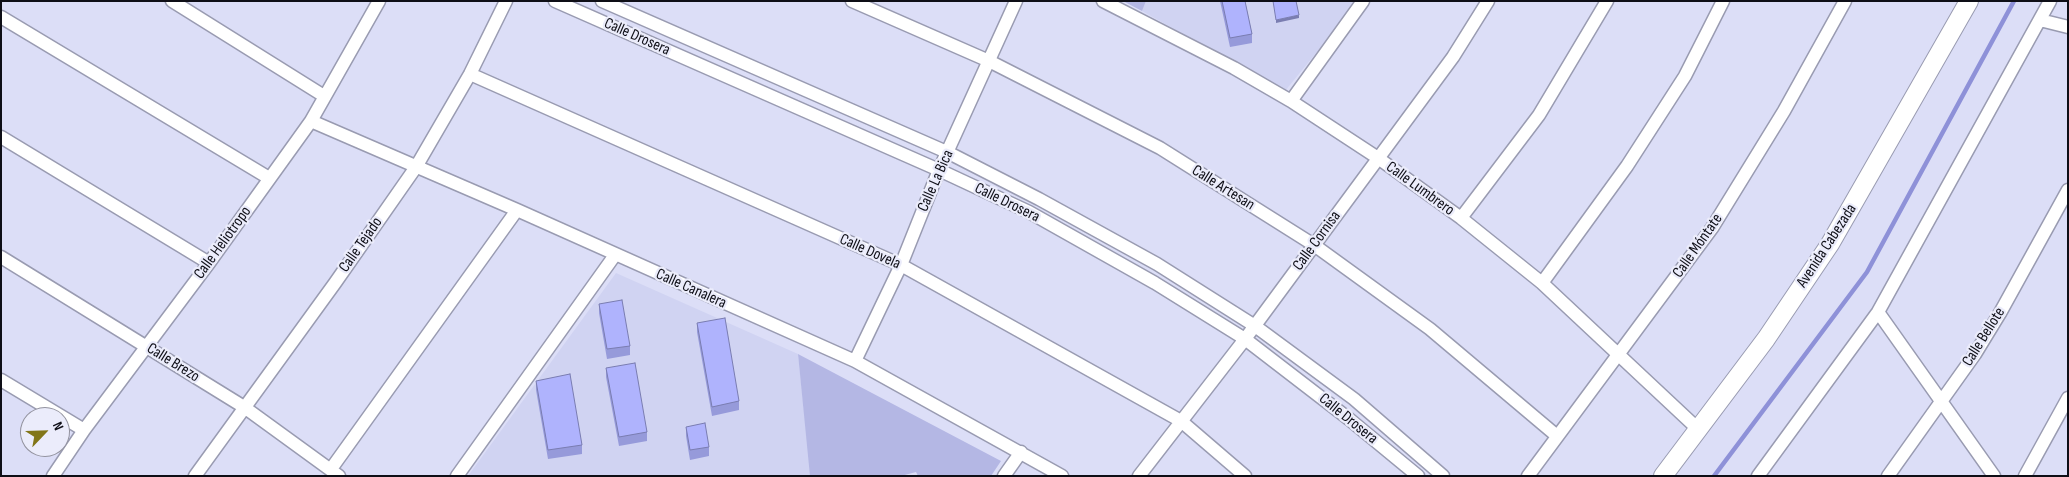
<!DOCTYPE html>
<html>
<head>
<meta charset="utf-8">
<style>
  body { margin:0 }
  #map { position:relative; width:2069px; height:477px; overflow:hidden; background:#dcdef7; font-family:"Sofia Sans Condensed",sans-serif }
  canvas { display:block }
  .frame { position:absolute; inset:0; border:2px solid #0e0e16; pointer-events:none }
  .north { position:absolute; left:20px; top:407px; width:50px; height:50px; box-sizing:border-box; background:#ebecfb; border:1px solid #93939f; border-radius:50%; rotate:66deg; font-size:14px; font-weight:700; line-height:20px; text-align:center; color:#0e0e16 }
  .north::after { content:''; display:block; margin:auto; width:18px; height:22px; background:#827619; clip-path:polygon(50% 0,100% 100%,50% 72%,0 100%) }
</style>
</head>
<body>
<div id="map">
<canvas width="2069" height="477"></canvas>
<div class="frame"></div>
<div class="north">N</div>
</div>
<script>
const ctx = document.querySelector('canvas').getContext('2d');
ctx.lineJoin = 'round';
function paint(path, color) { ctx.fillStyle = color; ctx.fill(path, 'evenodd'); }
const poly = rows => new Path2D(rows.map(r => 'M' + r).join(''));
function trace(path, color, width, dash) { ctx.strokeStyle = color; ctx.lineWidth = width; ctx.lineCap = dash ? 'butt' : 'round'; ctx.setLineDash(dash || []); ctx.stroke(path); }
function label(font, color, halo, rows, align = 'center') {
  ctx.font = font + ' "Sofia Sans Condensed",sans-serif'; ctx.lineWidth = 4.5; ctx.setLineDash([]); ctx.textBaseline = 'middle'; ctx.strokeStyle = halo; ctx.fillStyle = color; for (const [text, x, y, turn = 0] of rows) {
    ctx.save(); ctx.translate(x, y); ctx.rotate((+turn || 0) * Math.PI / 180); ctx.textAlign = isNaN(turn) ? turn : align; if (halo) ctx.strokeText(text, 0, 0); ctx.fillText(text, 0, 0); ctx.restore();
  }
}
paint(poly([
  [1146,1,1356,1,1343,20,1285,91,1142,11],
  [616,273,798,354,811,476,468,476]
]), '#d0d3f2');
paint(poly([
  [1123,1,1146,1,1142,11],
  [798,354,1001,461,991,476,918,476,916,472,901,476,810,476]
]), '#b4b7e4');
trace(poly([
  [1714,476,1867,272,2014,1]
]), '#8e91d8', 4.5);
const street = poly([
  [172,1,324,96],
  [555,1,939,170,1029,212,1155,283,1245,339,1349,419,1418,476],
  [602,1,949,153,1039,199,1157,264,1255,326,1354,399,1443,476],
  [852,1,989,61,1160,148,1314,245,1430,329,1557,436],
  [1103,1,1234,68,1291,101,1378,158,1461,218,1542,283,1699,430],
  [1,17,269,178],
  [2040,20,2068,27],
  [470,74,901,265,1181,421,1245,476],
  [1291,101,1363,1],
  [311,121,517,210,855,361,1062,476],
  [1,137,209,263],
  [1461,218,1539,115,1607,1],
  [1,257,244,407,339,476],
  [1542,283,1627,166,1685,76,1723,1],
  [1878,312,1994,476],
  [855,361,901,265,939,170,1016,1],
  [1,380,84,430],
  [331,469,517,210],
  [53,476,84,430,209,263,311,121,379,1],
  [195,476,335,283,416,167,470,74,506,1],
  [457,476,615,255],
  [1004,476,1021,452],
  [1139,476,1245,339,1453,57,1488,1],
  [1528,476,1712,228,1784,111,1845,1],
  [1758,476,1878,312,2050,1],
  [1888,476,1975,354,2000,313,2068,190],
  [2025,476,2068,398]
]);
const secondary = poly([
  [1663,476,1766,339,1830,244,1969,1]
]);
trace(street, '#999bb1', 15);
trace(secondary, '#999bb1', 20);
trace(street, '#fff', 12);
trace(secondary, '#fff', 18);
paint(poly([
  [1220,1,1245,1,1252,34,1252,43,1230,47],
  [599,304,630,346,630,355,607,359,599,313],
  [697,323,739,401,739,410,712,416,697,332],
  [606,368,647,432,647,441,619,446,606,377],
  [536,381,582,445,582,454,548,459,536,390],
  [686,427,709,447,709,456,690,460,686,436]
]), '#969ada');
paint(poly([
  [1299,15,1299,18,1276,23,1276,20]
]), '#7a7db1');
const building = poly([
  [1222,1,1245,1,1252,34,1230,38,1222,1],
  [1273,1,1296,1,1299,15,1276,20,1273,1],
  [622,300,630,346,607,349,599,304,622,300],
  [725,318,739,401,712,407,697,323,725,318],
  [635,363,647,432,619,437,606,368,635,363],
  [570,374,582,445,548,450,536,381,570,374],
  [705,423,709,447,690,450,686,427,705,423]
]);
paint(building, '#afb3fd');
trace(building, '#7a7db1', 1);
label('16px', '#0e0e16', '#ebecfb', [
  ["Calle Drosera",637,37,24],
  ["Calle La Bica",936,181,-66],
  ["Calle Artesan",1223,188,32],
  ["Calle Lumbrero",1420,189,36],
  ["Calle Drosera",1007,203,26],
  ["Calle Cornisa",1317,241,-54],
  ["Calle Heliotropo",223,243,-54],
  ["Calle Tejado",361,245,-55],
  ["Calle Móntate",1698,246,-55],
  ["Avenida Cabezada",1827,246,-57],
  ["Calle Dovela",870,252,24],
  ["Calle Canalera",691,289,24],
  ["Calle Bellote",1984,337,-58],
  ["Calle Brezo",173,363,32],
  ["Calle Drosera",1348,419,39]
]);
</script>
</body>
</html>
